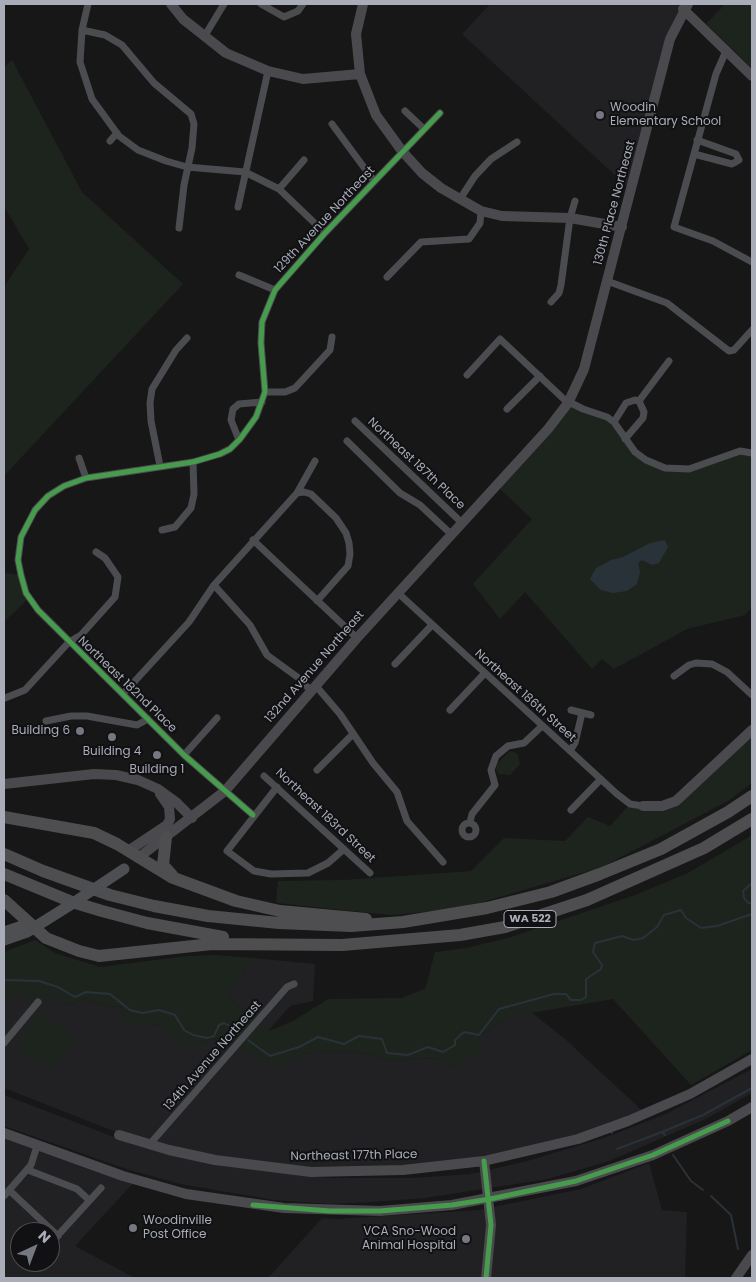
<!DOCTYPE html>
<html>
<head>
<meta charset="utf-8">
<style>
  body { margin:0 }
  #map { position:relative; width:756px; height:1282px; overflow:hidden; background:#171717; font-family:Poppins,sans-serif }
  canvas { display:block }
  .frame { position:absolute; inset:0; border:5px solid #a8adb8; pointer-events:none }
  .north { position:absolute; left:10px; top:1222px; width:50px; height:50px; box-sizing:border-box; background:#111113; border:1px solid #4d4f55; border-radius:50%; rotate:43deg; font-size:14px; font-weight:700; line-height:20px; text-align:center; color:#a8adb8 }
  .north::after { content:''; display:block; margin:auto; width:18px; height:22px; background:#757880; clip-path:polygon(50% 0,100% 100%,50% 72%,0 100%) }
</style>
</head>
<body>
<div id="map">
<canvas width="756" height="1282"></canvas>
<div class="frame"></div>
<div class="north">N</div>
</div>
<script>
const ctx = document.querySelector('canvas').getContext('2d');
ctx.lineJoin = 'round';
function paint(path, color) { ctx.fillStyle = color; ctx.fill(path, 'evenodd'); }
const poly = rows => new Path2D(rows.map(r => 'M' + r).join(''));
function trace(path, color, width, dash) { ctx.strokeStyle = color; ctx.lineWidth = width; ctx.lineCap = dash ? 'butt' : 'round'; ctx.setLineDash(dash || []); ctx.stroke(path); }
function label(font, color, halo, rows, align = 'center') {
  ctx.font = font + ' Poppins,sans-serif'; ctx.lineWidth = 4; ctx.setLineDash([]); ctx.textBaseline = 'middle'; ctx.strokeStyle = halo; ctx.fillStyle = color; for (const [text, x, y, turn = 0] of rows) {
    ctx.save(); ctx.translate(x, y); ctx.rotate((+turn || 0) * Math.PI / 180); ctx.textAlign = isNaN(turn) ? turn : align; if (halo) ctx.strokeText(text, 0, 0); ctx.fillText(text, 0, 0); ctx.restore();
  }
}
paint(poly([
  [490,4,677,4,683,9,632,191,462,34],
  [253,958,315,964,313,1001,290,1006,268,1031,228,997],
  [18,993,55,997,70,1006,84,998,107,1007,120,1006,126,1020,161,1025,168,1031,200,1043,211,1039,238,1044,272,1065,285,1065,303,1054,343,1051,366,1054,390,1061,418,1058,441,1059,458,1067,478,1036,513,1016,531,1012,564,1038,646,1114,484,1161,311,1172,149,1145,4,1088,4,998],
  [752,1069,752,1093,706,1119,609,1161,548,1179,425,1198,373,1202,330,1204,274,1200,180,1184,126,1169,4,1126,4,1095,138,1146,224,1166,328,1178,412,1178,471,1174,527,1161,604,1138,666,1114],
  [4,1132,138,1178,75,1246,135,1278,4,1278],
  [20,1232,50,1232,50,1262,20,1262],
  [649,1163,662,1210,687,1212,685,1278,268,1278,322,1218,337,1219,479,1210,581,1189]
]), '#212123');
paint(poly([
  [725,4,752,4,752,68,706,24],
  [12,60,82,192,183,284,4,476,4,287,29,249,4,206,4,67],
  [569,402,607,417,629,445,656,465,689,469,727,455,752,453,752,607,745,615,687,629,614,669,602,659,592,669,525,592,500,619,473,584,532,519,497,486],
  [4,573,21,575,29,598,4,622],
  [752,729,752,783,728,801,602,867,459,909,390,915,276,903,278,881,344,880,471,871,504,838,565,841,588,817,610,826,630,804,676,801],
  [510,751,517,753,520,764,510,775,499,774,496,770,497,764],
  [752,835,752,1050,691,1085,613,999,513,1016,478,1036,482,1049,458,1067,441,1059,418,1058,390,1061,366,1054,343,1051,304,1054,285,1065,272,1065,247,1053,238,1044,211,1039,190,1047,179,1043,161,1025,142,1023,135,1028,126,1020,120,1006,107,1007,84,998,70,1006,55,997,36,1005,18,993,7,1005,4,1002,4,952,35,940,55,953,100,967,187,956,215,955,253,958,228,997,269,1031,293,1021,328,999,401,998,425,989,435,952,466,948,508,938,635,895,688,873],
  [41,1010,76,1042,53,1068,15,1048,23,1038,21,1035]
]), '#1d241e');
paint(poly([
  [665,540,668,547,659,563,652,565,642,560,638,563,640,572,637,584,627,591,613,593,601,590,590,579,596,568,611,560,623,557,650,543]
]), '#2a3239');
trace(poly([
  [752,883,743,891,744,898,748,903,752,903],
  [4,980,39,981,58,987,75,997,86,992,110,994,130,1010,143,1013,159,1010,175,1015,184,1030,193,1035,207,1038,214,1036,219,1025,224,1023,240,1032],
  [248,1040,270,1056,299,1047,318,1037,344,1044,359,1036,382,1039,387,1053,408,1055,428,1047,443,1052,455,1045,455,1040,464,1032,479,1035,499,1009,554,994,566,994,571,1000,581,1000,586,997,586,979,601,969,602,965,593,952,595,943,622,936,634,940,643,938,657,927,664,915,681,910,686,918,701,928,717,926,752,914],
  [611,1132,612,1133],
  [662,1132,703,1115,752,1088],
  [617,1149,662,1132,665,1135],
  [673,1155,691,1181,703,1190],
  [711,1196,731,1215,738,1249]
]), '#2a3239', 2);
trace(poly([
  [88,4,82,30,80,62,92,99,119,136,138,150,166,161,187,167,245,172,279,189,325,233],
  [261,4,284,17,298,11,303,4],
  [82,30,105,35,122,45,154,83,191,114,194,124,192,148,184,185,179,228],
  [204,37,224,4],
  [726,51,716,74,674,227,713,241,752,262],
  [405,111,424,129],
  [332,124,374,181],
  [110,141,117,133],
  [694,154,732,164,739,160,736,154,697,140],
  [279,189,304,160],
  [460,199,475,176,491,159,517,142],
  [238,207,268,71],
  [239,275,275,290],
  [387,277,421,242,469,239,480,223,481,211],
  [607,281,667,303,729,351,734,350,752,330],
  [551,302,559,293,561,285,570,218,575,201],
  [467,375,500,339,568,403],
  [265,392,285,392,295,388,330,350,332,337],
  [569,402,583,409,607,417,614,422,635,452,646,460,665,468,689,469,740,451,752,453],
  [507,409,540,376],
  [355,421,462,523],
  [614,422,626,403,635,400,639,401,669,361],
  [625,439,643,418,644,412,639,401],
  [239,440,231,420,233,409,239,404,262,402],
  [347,441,400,493,420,505,452,535],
  [79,458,86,478],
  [160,466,151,421,150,403,152,389,176,350,187,338],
  [297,493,304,492,311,494,336,518,346,533,349,543,350,554,348,566,317,601],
  [162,530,175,527,191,508,194,494,193,462],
  [253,540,357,638],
  [214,585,250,625,267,655,300,679,311,691],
  [398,593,617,794,630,804,643,806],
  [395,664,432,625],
  [674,676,689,665,696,663,712,664,727,672,752,695],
  [316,686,340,714,373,763,397,792,407,821,443,862],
  [123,694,189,622,214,585,297,493,315,461],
  [5,698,25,690,69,642,81,635,115,597,118,577,105,558,96,552],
  [450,710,484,674],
  [571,710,591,715],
  [46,721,71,716,87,716,137,725,148,719],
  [570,751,575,743,582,713],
  [184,755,217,718],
  [317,770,353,734],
  [264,776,370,873],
  [277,787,227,851,254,871,271,874,308,873,328,863,344,849],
  [571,810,601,779],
  [253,815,184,755,38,610,26,593,21,575,18,560,21,537,35,510,48,496,64,486,86,478,193,462,220,454,230,449,240,439,256,417,265,392,261,343,262,322,275,290,325,233,440,113],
  [470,822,472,814,495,785,491,770,496,756,508,746,524,743,542,726],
  '462 830a7 7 0 1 1 14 0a7 7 0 1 1-14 0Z',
  [4,1043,38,1002],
  [149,1145,287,987,294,984],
  [28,1170,77,1189,89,1200],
  [9,1190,58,1236],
  [4,1196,31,1165,37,1146],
  [50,1244,101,1188]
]), '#4b4c50', 7);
trace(poly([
  [171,4,183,19,226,53,268,71,303,79,360,74],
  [363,4,356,34,360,74,376,115,402,151,422,173,441,188,481,211,502,216,570,218,622,227],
  [683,9,752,76],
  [4,784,94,774,116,775,138,780,158,789,176,802,192,818],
  [643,806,662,806,676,801,752,730],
  [128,851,167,825,170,819,169,807,160,794],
  [138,858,225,791,357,638,548,429,568,403,584,369,670,39,688,4],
  [4,1133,123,1176,186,1194,284,1208,380,1211,452,1205,576,1181,653,1155,728,1121,752,1107],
  [119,1135,169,1150,215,1160,311,1172,403,1170,484,1161,578,1139,628,1121,690,1094,752,1059],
  [484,1161,491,1225,486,1278],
  [736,1278,752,1255]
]), '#4a4a4e', 10);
trace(poly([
  [4,932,22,926],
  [4,940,27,932,70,905]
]), '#4d4f52', 11);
trace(poly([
  [4,817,94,833,117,844,171,877,236,901,280,911,366,919],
  [166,837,163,865,172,875],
  [4,854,43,871,110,895,154,906,208,916,279,923,351,926,403,922,487,908,551,892,600,874,661,849,728,812,752,796],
  [4,874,72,902,102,911,147,923,223,937],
  [4,900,46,938,79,951,99,956,212,944,342,945,460,935,505,927,587,900,704,848,752,819]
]), '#4e4e51', 12);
trace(poly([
  [70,905,124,869]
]), '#4d4f52', 11);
trace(poly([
  [253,815,184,755,38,610,26,593,21,575,18,560,21,537,35,510,48,496,64,486,86,478,193,462,220,454,230,449,240,439,256,417,265,392,261,343,262,322,275,290,325,233,440,113],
  [484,1161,491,1225,486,1278],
  [253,1205,330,1211,380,1211,452,1205,490,1199,576,1181,653,1155,728,1121]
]), '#469c4c', 5);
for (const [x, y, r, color] of [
  [600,115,5,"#757880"],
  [80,731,5,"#757880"],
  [112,737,5,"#757880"],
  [157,755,5,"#757880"],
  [133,1228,5,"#757880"],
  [466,1239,5,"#757880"]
]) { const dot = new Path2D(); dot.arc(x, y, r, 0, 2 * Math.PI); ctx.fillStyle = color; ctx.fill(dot); trace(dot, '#111113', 2); }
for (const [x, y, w] of [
  [530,919,52]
]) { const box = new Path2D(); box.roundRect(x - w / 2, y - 8.5, w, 17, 4); ctx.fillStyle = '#111113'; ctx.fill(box); trace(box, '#a8adb8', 1); }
label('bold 11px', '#a8adb8', null, [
  ["WA 522",530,919]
]);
label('12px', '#a8adb8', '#111113', [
  ["Woodin",610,108],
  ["Elementary School",610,122],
  ["Building 6",70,731,"right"],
  ["Building 4",112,752,"center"],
  ["Building 1",157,770,"center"],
  ["Woodinville",143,1221],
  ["Post Office",143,1235],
  ["VCA Sno-Wood",456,1232,"right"],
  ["Animal Hospital",456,1246,"right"]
], 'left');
label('12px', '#a8adb8', '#111113', [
  ["130th Place Northeast",615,203,-75],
  ["129th Avenue Northeast",325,220,-47],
  ["Northeast 187th Place",416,464,43],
  ["132nd Avenue Northeast",315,667,-49],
  ["Northeast 182nd Place",127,685,44],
  ["Northeast 186th Street",525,696,42],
  ["Northeast 183rd Street",325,816,43],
  ["134th Avenue Northeast",213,1056,-49],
  ["Northeast 177th Place",354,1156,-1]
]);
</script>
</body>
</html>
